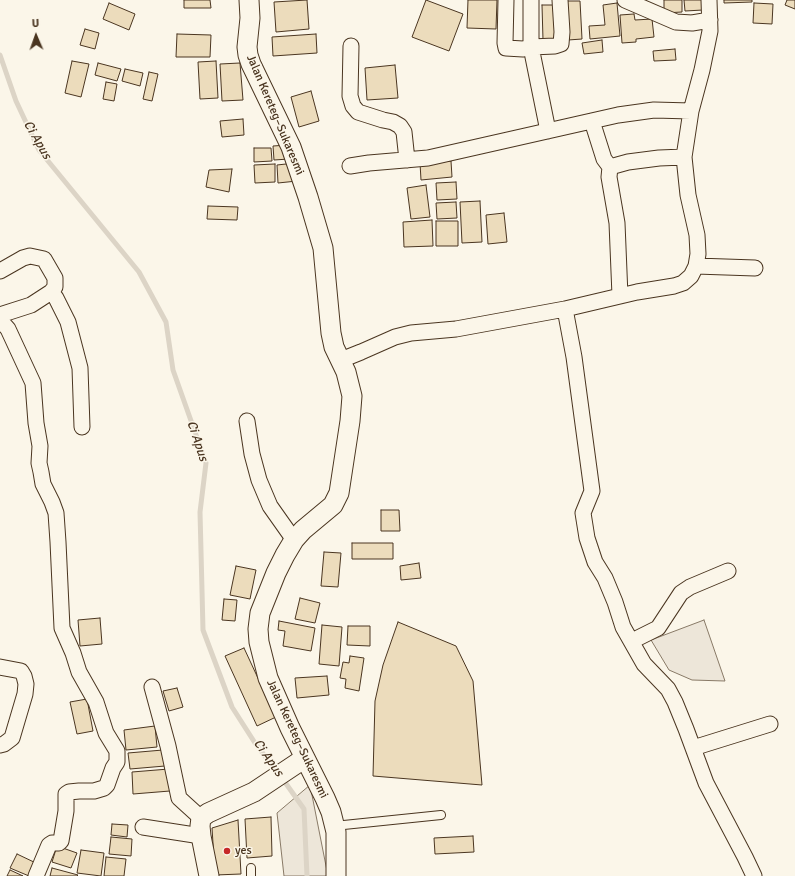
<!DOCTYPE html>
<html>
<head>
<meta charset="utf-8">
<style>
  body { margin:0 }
  #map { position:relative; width:795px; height:876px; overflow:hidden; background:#fbf6e9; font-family:Signika,sans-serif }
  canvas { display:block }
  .north { position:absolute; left:16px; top:16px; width:40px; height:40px; -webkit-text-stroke:3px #fbf6e9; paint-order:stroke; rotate:358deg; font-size:11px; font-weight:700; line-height:16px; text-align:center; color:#4a3520 }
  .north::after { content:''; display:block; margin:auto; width:14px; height:18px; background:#4a3520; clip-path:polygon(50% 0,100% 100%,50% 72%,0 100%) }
</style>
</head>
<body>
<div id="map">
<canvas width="795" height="876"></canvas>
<div class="north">U</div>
</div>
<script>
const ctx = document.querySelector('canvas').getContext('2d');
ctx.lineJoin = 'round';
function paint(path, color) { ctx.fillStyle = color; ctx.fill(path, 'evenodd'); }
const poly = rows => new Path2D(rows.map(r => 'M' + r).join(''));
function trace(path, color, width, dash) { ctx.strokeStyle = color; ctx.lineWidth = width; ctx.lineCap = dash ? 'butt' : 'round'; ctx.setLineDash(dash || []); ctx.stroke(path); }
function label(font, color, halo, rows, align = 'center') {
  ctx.font = font + ' Signika,sans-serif'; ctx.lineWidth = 3; ctx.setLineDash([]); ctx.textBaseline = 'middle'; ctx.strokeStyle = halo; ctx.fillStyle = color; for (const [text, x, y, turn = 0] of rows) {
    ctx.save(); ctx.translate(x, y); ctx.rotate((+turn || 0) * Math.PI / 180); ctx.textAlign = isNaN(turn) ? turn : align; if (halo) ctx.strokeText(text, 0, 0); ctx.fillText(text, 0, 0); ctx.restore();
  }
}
const green = poly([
  [704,620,725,681,692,680,669,670,651,640,704,620],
  [310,785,328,876,284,876,277,813,310,785]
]);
paint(green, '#ede6d9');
trace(green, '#887966', 1);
trace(poly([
  [0,55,16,101,39,150,139,272,166,322,173,370,206,463,200,512,203,630,232,707,255,743,277,772],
  [282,778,304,809,307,876]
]), '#dcd4c6', 5);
const building = poly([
  [184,0,210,0,211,8,184,8,184,0],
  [307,0,309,29,276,32,274,2,307,0],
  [426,0,463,14,449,51,412,37,426,0],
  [468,0,497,0,496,29,467,28,468,0],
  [664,0,682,0,682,12,664,13,664,0],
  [684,0,702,0,703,10,685,11,684,0],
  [724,0,752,0,752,2,724,3,724,0],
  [787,0,795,0,795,9,785,5,787,0],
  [566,1,580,1,582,39,568,40,566,1],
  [109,3,135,14,129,30,103,19,109,3],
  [617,3,620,36,590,39,589,26,605,25,603,5,617,3],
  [754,3,773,4,772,24,753,23,754,3],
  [542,5,559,5,559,40,543,40,542,5],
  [634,14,635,20,652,19,654,37,636,39,636,42,622,43,620,15,634,14],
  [85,29,99,33,95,49,80,45,85,29],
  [177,34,211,35,210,57,176,57,177,34],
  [316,34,317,53,273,56,272,37,316,34],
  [602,40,603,52,584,54,582,43,602,40],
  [675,49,676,60,654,61,653,51,675,49],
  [72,61,89,64,81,97,65,93,72,61],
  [216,61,218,98,200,99,198,62,216,61],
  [98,63,121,69,117,81,95,75,98,63],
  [240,63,243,100,222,101,220,64,240,63],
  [395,65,398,98,367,100,365,68,395,65],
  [125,69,143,73,140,86,122,81,125,69],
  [149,72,158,74,152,101,143,99,149,72],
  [106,82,117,84,114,101,103,99,106,82],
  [311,91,319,121,299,127,291,97,311,91],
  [243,119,244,135,222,137,220,121,243,119],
  [288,145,289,159,274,160,273,146,288,145],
  [254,148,271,148,272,161,254,162,254,148],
  [451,161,452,177,421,180,420,163,451,161],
  [295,163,297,181,278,183,277,165,295,163],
  [275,164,275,182,255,183,254,165,275,164],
  [232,169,229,192,206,187,209,170,232,169],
  [456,182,457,199,437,200,436,183,456,182],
  [426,185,430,217,411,219,407,188,426,185],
  [480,201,482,242,462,243,460,202,480,201],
  [456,202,457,218,437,219,436,203,456,202],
  [208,206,238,207,237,220,207,219,208,206],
  [504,213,507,242,488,244,486,215,504,213],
  [432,220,433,246,404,247,403,222,432,220],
  [436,221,458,221,458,246,436,246,436,221],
  [381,510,399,510,400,531,381,531,381,510],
  [352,543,393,543,393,559,352,559,352,543],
  [324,552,341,553,338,587,321,586,324,552],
  [419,563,421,578,401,580,400,566,419,563],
  [236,566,256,570,250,599,230,595,236,566],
  [300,598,320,603,315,623,295,619,300,598],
  [224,599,237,600,235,621,222,620,224,599],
  [100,618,102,644,80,646,78,620,100,618],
  [279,621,315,628,311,651,283,646,285,631,278,630,279,621],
  [398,622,456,646,473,681,482,785,373,776,375,701,383,665,398,622],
  [322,625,342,627,339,666,319,664,322,625],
  [348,626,370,626,370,646,347,645,348,626],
  [244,648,276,717,257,726,225,656,244,648],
  [350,656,364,658,359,691,345,688,346,679,340,678,343,662,349,663,350,656],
  [327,676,329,695,297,698,295,678,327,676],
  [177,688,183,707,169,711,163,691,177,688],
  [87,699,93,731,77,734,70,702,87,699],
  [155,726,157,747,126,750,124,730,155,726],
  [163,750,165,766,130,769,128,753,163,750],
  [169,769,170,791,133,794,132,772,169,769],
  [271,817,272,856,247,858,245,819,271,817],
  [238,820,241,874,215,875,212,828,238,820],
  [112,824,128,825,127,837,111,835,112,824],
  [473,836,474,852,435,854,434,838,473,836],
  [111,837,132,839,131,856,109,854,111,837],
  [57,846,77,853,71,868,52,862,57,846],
  [81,850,104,853,101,876,77,873,81,850],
  [17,854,38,864,32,876,29,876,10,868,17,854],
  [106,857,126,859,124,876,104,876,106,857],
  [52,868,78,875,77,876,50,876,52,868],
  [10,870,23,876,7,876,10,870]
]);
paint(building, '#ecdcbc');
trace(building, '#4a3520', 1);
const service = poly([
  [334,826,441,815],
  [251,876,251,868]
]);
const minor = poly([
  [506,0,505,43,506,48,523,49,531,47,555,46,561,44,562,32,560,0],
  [531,0,531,47,548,131],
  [625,0,676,22,692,23,710,20],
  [351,46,350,96,353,106,358,112,383,120,393,122,400,126,404,132,407,160],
  [592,121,604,159,610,167],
  [350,166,369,163,428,158,618,115,654,110,691,111],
  [696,266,755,268],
  [0,271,23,258,30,256,44,259,55,278,55,287,51,292,31,305,0,315],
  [51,292,56,298,68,322,80,368,82,427],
  [620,296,617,223,609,177,610,167,628,162,659,158,684,157],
  [565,309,574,357,592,491,583,513,587,538,595,562,605,578,615,602,623,627,644,664,668,689,675,702,686,729,706,783,745,857,754,876],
  [0,320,8,329,33,383,36,423,40,446,39,463,41,472,43,484,52,502,56,513,58,542,62,628,73,653,79,672,96,702,106,733,117,751,117,762,113,768,107,785,104,788,94,791,79,791,69,792,66,794,66,811,61,841,59,843,52,843,49,845,36,876],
  [341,360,361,352,395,337,411,333,456,329,565,309,637,292,674,286,683,283,691,276,696,266,698,254,697,235,688,195,684,157,691,111,702,70,710,31,709,0],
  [247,421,252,454,259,480,270,506,294,540],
  [632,641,658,628,681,593,690,587,728,571],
  [0,667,21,671,24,676,26,684,25,694,12,738,4,744,0,745],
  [152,687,168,746,179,798,201,818],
  [693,748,770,724],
  [143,827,201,836]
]);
const tertiary = poly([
  [249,0,250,18,247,47,248,55,251,64,291,147,308,197,323,248,331,333,334,347,346,372,352,396,350,421,339,493,333,505,303,530,294,540,285,555,276,573,260,613,258,629,259,642,268,678,290,728,325,798,331,812,336,832,336,876],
  [209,876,201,836,200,826,201,818,208,813,254,792,305,758]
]);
trace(service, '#4a3520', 10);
trace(minor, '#4a3520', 17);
trace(tertiary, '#4a3520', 21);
trace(service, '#fbf6e9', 8);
trace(minor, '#fbf6e9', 15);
trace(tertiary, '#fbf6e9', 19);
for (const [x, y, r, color] of [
  [227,851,4,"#c62828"]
]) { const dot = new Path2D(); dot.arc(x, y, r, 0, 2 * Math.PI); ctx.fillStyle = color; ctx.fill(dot); trace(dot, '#fbf6e9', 1.5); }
label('12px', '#4a3520', '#fbf6e9', [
  ["Jalan Kereteg–Sukaresmi",275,115,67],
  ["Jalan Kereteg–Sukaresmi",297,739,65]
]);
label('12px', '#4a3520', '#fbf6e9', [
  ["yes",235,851]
], 'left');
label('italic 13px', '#4a3520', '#fbf6e9', [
  ["Ci Apus",37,140,60],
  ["Ci Apus",197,441,72],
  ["Ci Apus",268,758,55]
]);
</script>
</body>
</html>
